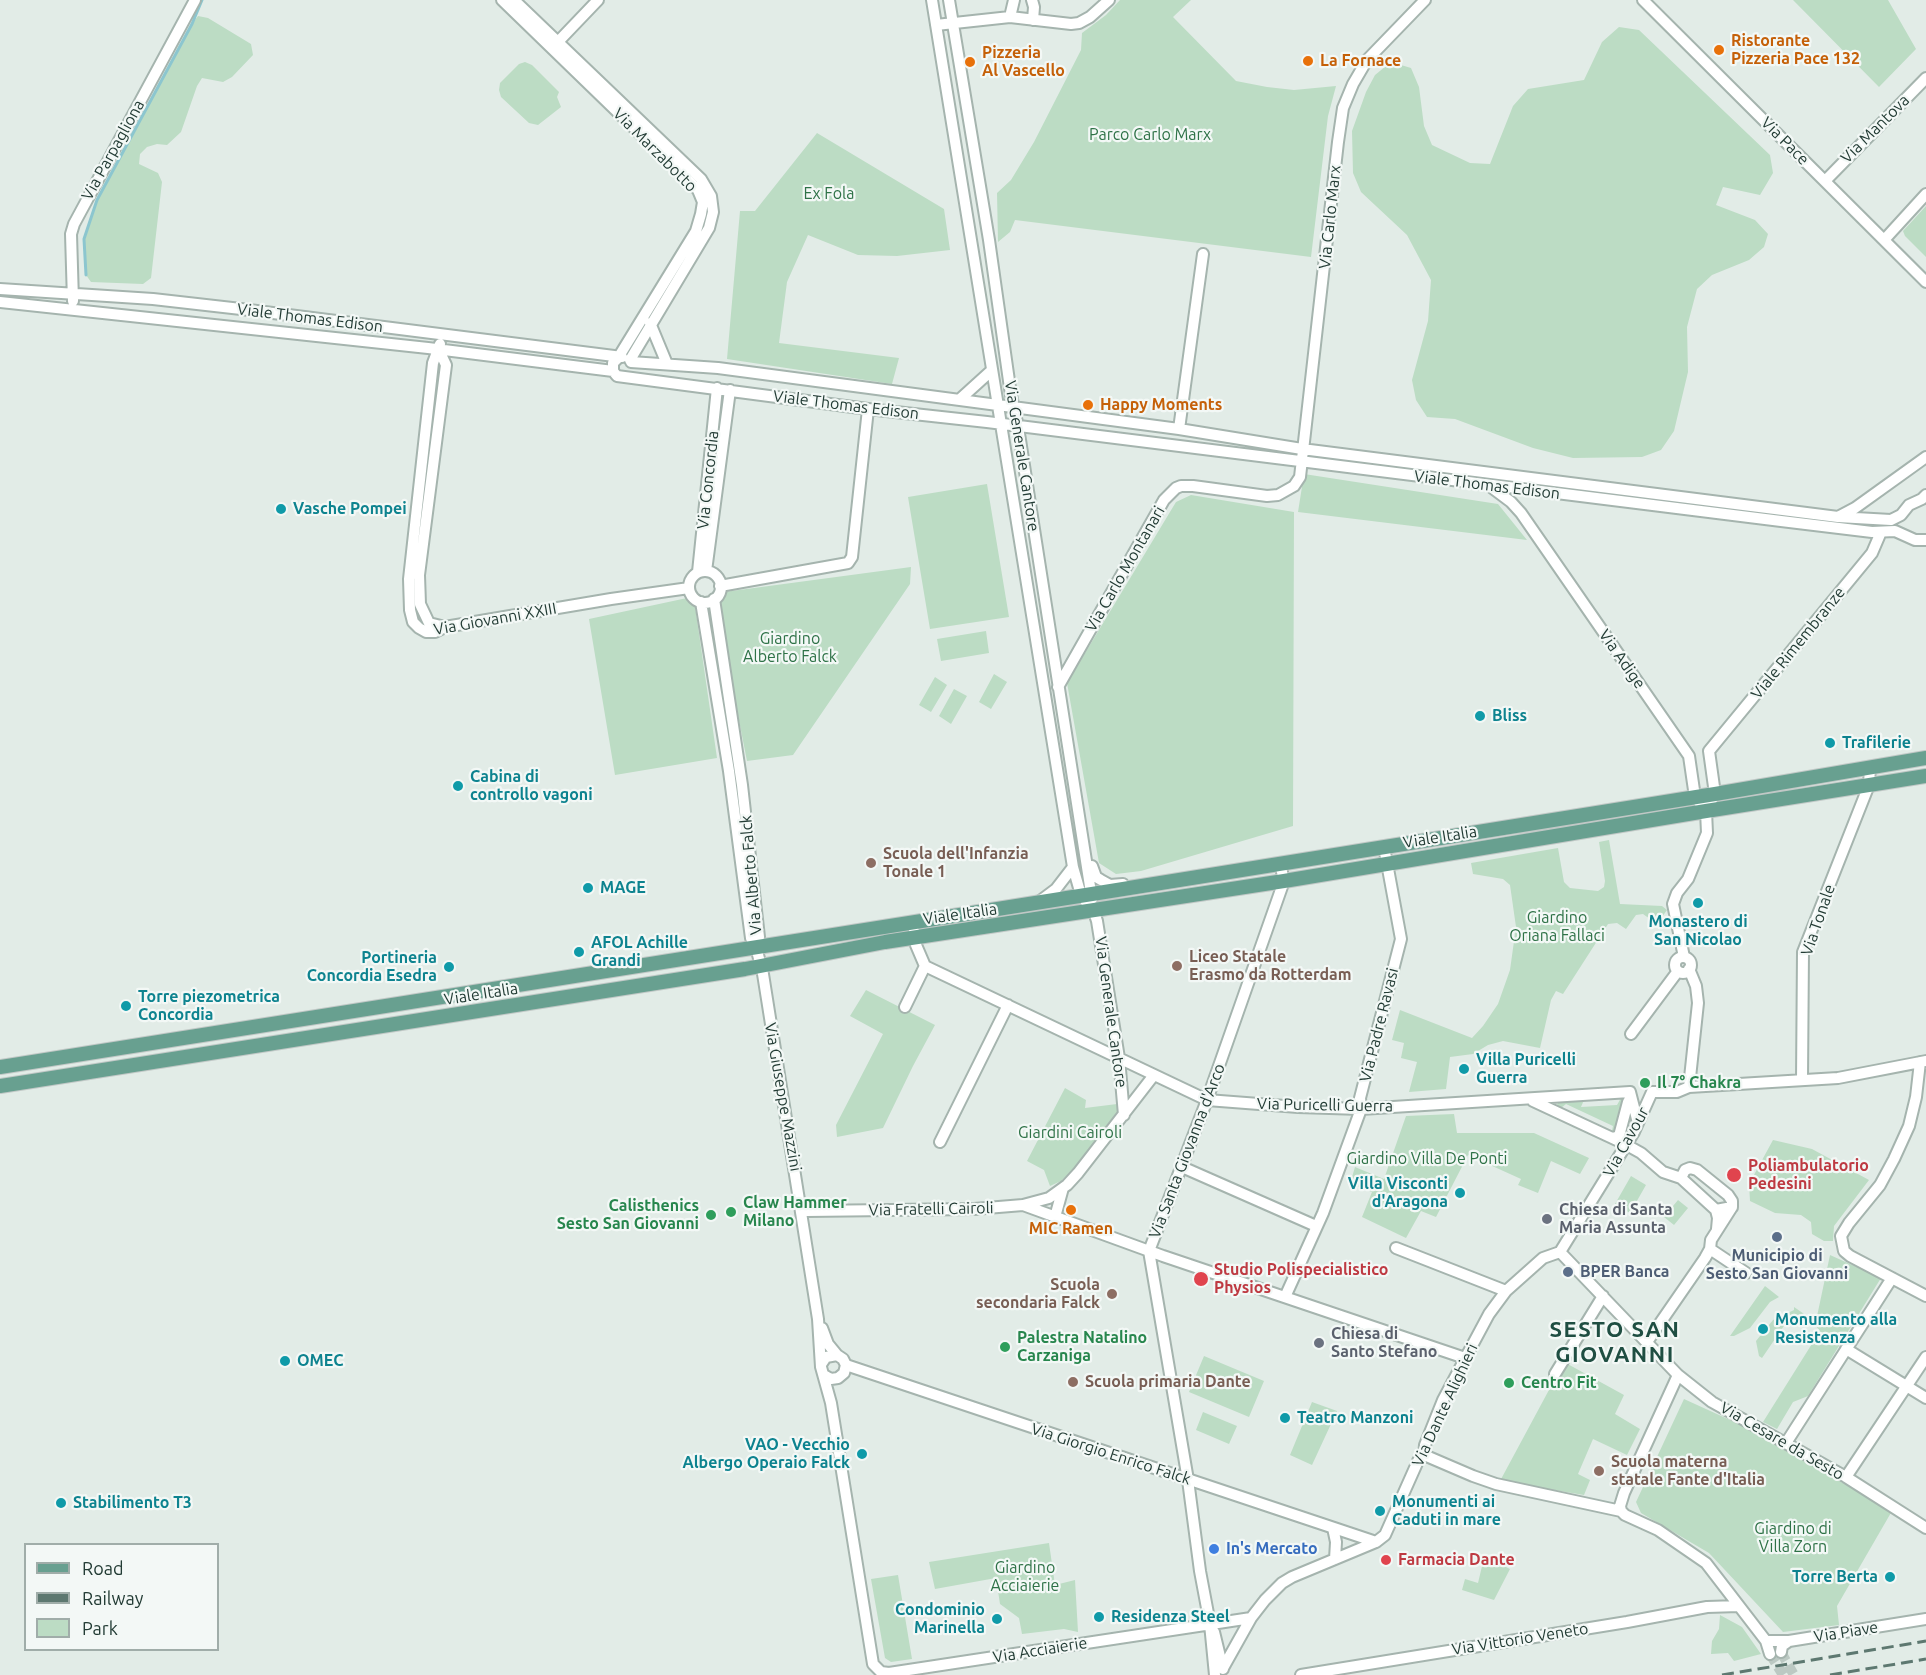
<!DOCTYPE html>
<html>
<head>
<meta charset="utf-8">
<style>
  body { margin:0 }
  #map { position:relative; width:1926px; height:1675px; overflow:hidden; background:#e2ece7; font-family:Ubuntu,sans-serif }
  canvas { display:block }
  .legend { position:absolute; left:24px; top:1543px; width:195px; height:108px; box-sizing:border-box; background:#f3f8f6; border:2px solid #a0ada9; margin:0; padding:8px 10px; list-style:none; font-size:18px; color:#233c35 }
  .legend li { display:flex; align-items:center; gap:12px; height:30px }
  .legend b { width:30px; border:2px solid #a0ada9 }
</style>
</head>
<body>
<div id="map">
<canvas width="1926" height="1675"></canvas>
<ul class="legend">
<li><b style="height:8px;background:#68a090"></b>Road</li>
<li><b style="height:8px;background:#5d7870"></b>Railway</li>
<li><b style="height:16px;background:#bcdcc4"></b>Park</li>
</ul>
</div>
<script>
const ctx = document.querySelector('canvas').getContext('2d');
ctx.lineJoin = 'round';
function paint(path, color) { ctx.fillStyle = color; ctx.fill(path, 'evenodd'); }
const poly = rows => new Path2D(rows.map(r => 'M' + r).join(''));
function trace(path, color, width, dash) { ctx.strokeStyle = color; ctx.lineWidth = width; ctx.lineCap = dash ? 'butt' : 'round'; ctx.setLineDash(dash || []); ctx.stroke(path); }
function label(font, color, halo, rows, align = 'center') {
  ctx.font = font + ' Ubuntu,sans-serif'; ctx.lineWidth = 4.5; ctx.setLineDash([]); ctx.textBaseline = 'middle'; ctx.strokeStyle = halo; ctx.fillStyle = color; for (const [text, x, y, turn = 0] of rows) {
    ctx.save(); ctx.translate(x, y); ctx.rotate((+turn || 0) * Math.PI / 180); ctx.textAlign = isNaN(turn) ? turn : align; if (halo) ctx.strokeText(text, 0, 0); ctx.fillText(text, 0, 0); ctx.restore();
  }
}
paint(poly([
  [1120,0,1191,0,1173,17,1236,81,1267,87,1294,90,1336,86,1328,116,1311,257,1015,220,1010,232,998,242,997,193,1011,180,1034,142,1081,50,1082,33,1106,15],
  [1793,0,1888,0,1916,49,1879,87],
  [198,16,208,18,251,44,253,55,232,77,223,82,202,78,197,86,181,132,167,145,157,144,147,147,140,154,139,164,158,173,162,182,151,278,143,284,91,282,86,275,84,239,97,200,192,24],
  [1619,27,1639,30,1770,155,1773,173,1760,195,1723,187,1716,205,1755,220,1768,234,1764,247,1749,260,1712,275,1697,289,1687,327,1688,372,1674,431,1661,450,1642,457,1573,458,1533,448,1455,419,1427,417,1416,400,1412,380,1428,321,1431,280,1407,235,1361,192,1353,173,1352,131,1366,92,1375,75,1391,62,1411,68,1419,87,1424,126,1432,145,1470,163,1490,164,1513,106,1528,89,1584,80,1602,42],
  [525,62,532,65,559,92,557,97,561,107,538,125,529,123,501,97,499,90,500,83,519,64],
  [817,133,944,209,950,250,897,256,858,255,808,235,787,282,779,343,899,358,892,384,727,359,740,211,755,211],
  [1926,206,1926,257,1905,236,1903,231],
  [1304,474,1498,504,1527,540,1298,512],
  [987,484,1009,617,930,629,908,497],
  [1191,495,1294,512,1293,826,1141,871,1116,874,1099,863,1067,683,1176,502],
  [911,567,910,584,793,755,747,761,716,604,724,592],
  [687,598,695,606,717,758,615,775,589,619],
  [986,631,989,653,941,661,937,639],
  [994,674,1007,682,991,709,979,702],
  [935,677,947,685,931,712,919,705],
  [954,689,967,696,951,724,939,716],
  [1609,840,1620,904,1662,906,1667,910,1657,924,1643,914,1636,915,1626,929,1617,923,1608,924,1563,994,1556,991,1551,1000,1540,1048,1503,1041,1488,1045,1473,1054,1450,1057,1446,1089,1409,1092,1417,1062,1401,1058,1404,1043,1392,1040,1400,1010,1472,1038,1483,1026,1498,1004,1510,970,1516,927,1510,885,1503,879,1473,874,1471,863,1558,848,1564,882,1570,888,1598,891,1604,887,1605,881,1599,842],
  [866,990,935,1025,913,1066,883,1128,837,1137,836,1125,883,1034,850,1016],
  [1065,1088,1086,1100,1085,1108,1117,1104,1117,1112,1075,1168,1061,1181,1050,1186,1044,1170,1027,1161],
  [1621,1098,1623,1099,1614,1133,1612,1131,1613,1126,1566,1104,1561,1108,1557,1105,1558,1103,1584,1100,1581,1107,1617,1105],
  [1454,1114,1457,1133,1534,1133,1589,1158,1580,1174,1551,1161,1538,1193,1518,1185,1521,1179,1468,1155,1436,1217,1421,1211,1406,1238,1362,1217,1372,1192,1350,1184,1355,1167,1384,1179,1406,1116],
  [1773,1140,1812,1149,1869,1180,1834,1226,1833,1241,1824,1241,1812,1234,1811,1222,1801,1215,1775,1213,1750,1201,1749,1184],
  [1631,1176,1646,1185,1630,1213,1615,1204],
  [1678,1200,1688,1208,1674,1225,1664,1217],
  [1830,1255,1881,1278,1808,1396,1793,1402,1777,1429,1763,1422,1820,1331,1816,1326,1816,1321],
  [1765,1286,1779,1297,1770,1302,1750,1328,1734,1336,1730,1336],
  [1794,1307,1810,1318,1807,1326,1790,1317,1762,1358,1759,1356,1756,1341,1773,1320,1794,1310],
  [1204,1356,1264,1381,1249,1417,1189,1392],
  [1564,1362,1624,1395,1615,1414,1640,1429,1627,1455,1593,1439,1578,1474,1590,1480,1584,1495,1500,1481],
  [1684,1399,1741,1425,1892,1511,1837,1606,1839,1625,1783,1632,1709,1553,1641,1513,1636,1502],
  [1312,1402,1337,1411,1312,1465,1290,1455],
  [1203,1412,1237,1426,1229,1444,1196,1430],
  [1049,1543,1055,1585,1075,1580,1078,1632,1064,1629,1022,1634,1019,1618,1000,1604,996,1578,935,1589,929,1562],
  [1476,1552,1510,1569,1494,1600,1462,1590,1465,1579,1478,1583,1483,1562,1474,1558],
  [898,1575,912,1659,891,1662,885,1658,871,1579],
  [1720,1615,1742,1627,1761,1654,1734,1661,1728,1653,1711,1654,1712,1641,1719,1629]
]), '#bcdcc4');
trace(poly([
  [86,275,84,239,97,200,192,24,202,0]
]), '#8cc6cf', 3);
trace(poly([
  [1781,1652,1794,1675],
  [1770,1654,1783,1675]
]), '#bcc9c3', 10, [10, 5]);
const minor = poly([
  [502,0,698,190,703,202,701,214,696,231,618,358,613,363,613,371,617,376,868,409,987,422,1781,521,1872,532,1895,531,1915,540,1926,540],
  [514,0,701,179,711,196,713,212,709,228,630,360],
  [932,0,1073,867,1081,895,1095,915,1097,921,1119,1058,1124,1115],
  [949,0,989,240,1011,395,1018,427,1092,899],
  [1032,0,1034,7,1033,20],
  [1643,0,1926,282],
  [1010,17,1014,0],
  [936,25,1010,17,1071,24,1079,23,1090,17,1109,0],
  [554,46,598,0],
  [1825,181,1926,78],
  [1884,240,1926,194],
  [0,289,153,299,241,309,622,357],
  [73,301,71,234,74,224,195,0],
  [0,302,428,348,613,371],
  [650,323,667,364],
  [440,344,433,363,409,579,410,610,413,622,419,628,426,632,435,632,445,627,611,599,689,588],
  [439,350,446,365,419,575,420,604,429,623,445,627],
  [631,362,718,368,1179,429,1302,449,1838,517,1891,520,1901,515,1909,505,1922,499,1926,495],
  [959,400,991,371],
  [1179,429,1203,254],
  [1491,487,1511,502,1521,513,1689,756,1695,797,1706,811],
  [1838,517,1855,508,1926,457],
  [706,571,730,390],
  '689 587a16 16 0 1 1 32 0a16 16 0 1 1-32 0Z',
  [698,572,717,388],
  [720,586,848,563,852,557,868,409],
  [714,599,742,785,759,937,756,947],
  [701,602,729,771,751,938,756,947,763,974,818,1319,821,1367,831,1403,873,1664,881,1672,889,1673,1251,1618],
  [1058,687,1164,500,1176,488,1181,486,1193,486,1267,496,1278,495,1294,486,1300,477,1338,142,1343,108,1353,84,1367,60,1425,0],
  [1092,866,1096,877,1101,880,1110,885,1123,884],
  [1040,901,1056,889,1073,867],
  [914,931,916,945,925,966,1207,1100,1298,1107,1361,1109,1630,1092,1638,1123],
  [1684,957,1673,904,1677,893,1688,879,1707,833,1706,811,1715,794,1709,751,1872,553,1881,532],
  '1675 965a8 8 0 1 1 16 0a8 8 0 1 1-16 0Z',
  [905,1007,925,966],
  [1631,1034,1678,971],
  [1920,1062,1916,1097,1909,1126,1894,1159,1880,1185,1849,1223,1841,1236,1844,1251,1850,1256,1926,1296],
  [1802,1079,1803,952,1869,785,1870,767],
  [1689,1087,1698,1003,1696,986,1689,969],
  [1533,1101,1623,1143,1641,1153,1663,1172,1681,1178],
  [1613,1138,1619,1136,1628,1102,1631,1097],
  [940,1142,1008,1005],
  [1182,1167,1316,1226],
  [802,1203,806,1211,974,1209,1023,1205,1049,1198,1067,1185,1078,1173,1154,1075],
  [1023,1205,1163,1256,1465,1358],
  [1716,1210,1732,1207,1732,1201,1728,1195,1697,1170,1690,1168,1685,1170,1681,1178,1716,1210,1718,1218,1717,1229],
  [1055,1217,1063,1188],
  [1396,1248,1506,1291],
  [1710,1249,1746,1273],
  [1560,1252,1678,1375,1712,1402,1846,1477,1926,1528],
  [1560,1252,1634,1132,1652,1092,1677,1092,1689,1087,1838,1078,1926,1061],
  [1285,1297,1323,1213,1361,1109,1360,1098,1401,939,1384,847],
  [822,1328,828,1344,837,1355],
  [1647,1342,1705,1258,1710,1249,1711,1240,1732,1207],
  [1846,1349,1926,1398],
  [822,1363,826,1357,837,1355,843,1359,846,1365,844,1373,838,1378,831,1379,824,1375],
  [846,1365,1376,1542],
  [1555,1374,1603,1296],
  [1786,1443,1892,1278],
  [1424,1455,1473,1476,1496,1484,1621,1511,1625,1515,1658,1530,1706,1563,1766,1641,1770,1654],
  [1846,1477,1926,1357],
  [1621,1511,1620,1506,1624,1493,1678,1375],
  [1333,1528,1336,1542,1335,1559],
  [1214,1632,1223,1669],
  [1766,1641,1789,1641,1926,1619],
  [1781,1652,1782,1646,1789,1641],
  [1223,1668,1251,1618,1265,1600,1282,1583,1292,1577,1376,1542,1385,1535,1418,1461,1424,1455,1425,1445,1443,1400,1489,1314,1506,1291,1543,1258,1560,1252],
  [1215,1675,1210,1624,1200,1571,1188,1480,1149,1251,1207,1100,1284,881,1280,863],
  [1301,1675,1627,1622,1707,1607,1739,1606]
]);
const major = poly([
  [0,1067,1092,894,1715,794,1926,758],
  [0,1086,745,969,885,942,1284,881,1706,811,1926,776]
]);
trace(minor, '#a5b4ae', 14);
trace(major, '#c1c8c6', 16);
trace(minor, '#fff', 10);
trace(major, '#68a090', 14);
trace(poly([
  [1722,1675,1926,1641],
  [1830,1675,1926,1659]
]), '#5d7870', 3, [12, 6]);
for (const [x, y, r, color] of [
  [1719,50,6,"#e8710a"],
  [1308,61,6,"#e8710a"],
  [970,62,6,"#e8710a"],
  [1088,405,6,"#e8710a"],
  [281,509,6,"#0f9aa8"],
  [1480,716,6,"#0f9aa8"],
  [1830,743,6,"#0f9aa8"],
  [458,786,6,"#0f9aa8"],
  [871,863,6,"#8d6e63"],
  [588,888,6,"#0f9aa8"],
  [1698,903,6,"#0f9aa8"],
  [579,952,6,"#0f9aa8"],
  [1177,966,6,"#8d6e63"],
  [449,967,6,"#0f9aa8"],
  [126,1006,6,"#0f9aa8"],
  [1464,1069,6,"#0f9aa8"],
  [1645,1083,6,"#2e9e5b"],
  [1734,1175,8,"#e0444e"],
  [1460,1193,6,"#0f9aa8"],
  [1071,1210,6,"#e8710a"],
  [731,1212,6,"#2e9e5b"],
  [711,1215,6,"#2e9e5b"],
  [1547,1219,6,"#6b7280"],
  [1777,1237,6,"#5c6f8a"],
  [1568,1272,6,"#5c6f8a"],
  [1201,1279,8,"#e0444e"],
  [1112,1294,6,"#8d6e63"],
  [1763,1329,6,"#0f9aa8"],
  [1319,1343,6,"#6b7280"],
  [1005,1347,6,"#2e9e5b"],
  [285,1361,6,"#0f9aa8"],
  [1073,1382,6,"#8d6e63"],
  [1509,1383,6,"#2e9e5b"],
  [1285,1418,6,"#0f9aa8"],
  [862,1454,6,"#0f9aa8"],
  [1599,1471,6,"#8d6e63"],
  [61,1503,6,"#0f9aa8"],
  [1380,1511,6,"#0f9aa8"],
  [1214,1549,6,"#3f7fe0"],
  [1386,1560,6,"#e0444e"],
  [1890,1577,6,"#0f9aa8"],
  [1099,1617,6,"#0f9aa8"],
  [997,1619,6,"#0f9aa8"]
]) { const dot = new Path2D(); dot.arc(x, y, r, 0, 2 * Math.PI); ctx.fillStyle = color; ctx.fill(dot); trace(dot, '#f3f8f6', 2); }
label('bold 16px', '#c56008', '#f3f8f6', [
  ["Ristorante",1731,41],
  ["Pizzeria Pace 132",1731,59],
  ["Pizzeria",982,53],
  ["Al Vascello",982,71],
  ["La Fornace",1320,61],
  ["Happy Moments",1100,405],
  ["MIC Ramen",1071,1229,"center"]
], 'left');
label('16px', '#233c35', '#f3f8f6', [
  ["Via Mantova",1875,129,-45],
  ["Via Pace",1785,141,45],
  ["Via Parpagliona",113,150,-61],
  ["Via Marzabotto",655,150,45],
  ["Via Carlo Marx",1330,217,-84],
  ["Viale Thomas Edison",310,318,7],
  ["Viale Thomas Edison",846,405,7],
  ["Via Generale Cantore",1022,456,81],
  ["Via Concordia",708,480,-84],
  ["Viale Thomas Edison",1487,485,7],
  ["Via Carlo Montanari",1125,569,-60],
  ["Via Giovanni XXIII",495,619,-10],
  ["Viale Rimembranze",1798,643,-51],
  ["Via Adige",1622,659,55],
  ["Viale Italia",1440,837,-9],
  ["Via Alberto Falck",751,875,-95],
  ["Viale Italia",960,914,-8],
  ["Via Tonale",1818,920,-71],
  ["Viale Italia",481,994,-9],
  ["Via Generale Cantore",1111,1012,82],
  ["Via Padre Ravasi",1379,1025,-76],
  ["Via Giuseppe Mazzini",783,1097,80],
  ["Via Puricelli Guerra",1325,1105,1],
  ["Via Cavour",1626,1142,-61],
  ["Via Santa Giovanna d'Arco",1187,1151,-69],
  ["Via Fratelli Cairoli",931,1209,-1],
  ["Via Dante Alighieri",1445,1405,-65],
  ["Via Cesare da Sesto",1782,1441,30],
  ["Via Giorgio Enrico Falck",1111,1454,18],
  ["Via Piave",1846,1632,-9],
  ["Via Vittorio Veneto",1520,1639,-9],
  ["Via Acciaierie",1040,1650,-9]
]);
label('16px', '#2e7247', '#f3f8f6', [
  ["Parco Carlo Marx",1150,135],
  ["Ex Fola",829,194],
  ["Giardino",790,639],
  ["Alberto Falck",790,657],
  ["Giardino",1557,918],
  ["Oriana Fallaci",1557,936],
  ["Giardini Cairoli",1070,1133],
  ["Giardino Villa De Ponti",1427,1159],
  ["Giardino di",1793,1529],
  ["Villa Zorn",1793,1547],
  ["Giardino",1025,1568],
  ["Acciaierie",1025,1586]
]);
label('bold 16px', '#0d838f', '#f3f8f6', [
  ["Vasche Pompei",293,509],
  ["Bliss",1492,716],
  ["Trafilerie",1842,743],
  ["Cabina di",470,777],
  ["controllo vagoni",470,795],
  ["MAGE",600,888],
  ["Monastero di",1698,922,"center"],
  ["San Nicolao",1698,940,"center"],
  ["AFOL Achille",591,943],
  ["Grandi",591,961],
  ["Portineria",437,958,"right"],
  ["Concordia Esedra",437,976,"right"],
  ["Torre piezometrica",138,997],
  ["Concordia",138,1015],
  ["Villa Puricelli",1476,1060],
  ["Guerra",1476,1078],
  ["Villa Visconti",1448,1184,"right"],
  ["d'Aragona",1448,1202,"right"],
  ["Monumento alla",1775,1320],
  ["Resistenza",1775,1338],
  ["OMEC",297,1361],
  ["Teatro Manzoni",1297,1418],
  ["VAO - Vecchio",850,1445,"right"],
  ["Albergo Operaio Falck",850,1463,"right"],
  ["Monumenti ai",1392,1502],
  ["Caduti in mare",1392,1520],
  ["Stabilimento T3",73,1503],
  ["Torre Berta",1878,1577,"right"],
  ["Condominio",985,1610,"right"],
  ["Marinella",985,1628,"right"],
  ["Residenza Steel",1111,1617]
], 'left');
label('bold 16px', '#785e54', '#f3f8f6', [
  ["Scuola dell'Infanzia",883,854],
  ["Tonale 1",883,872],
  ["Liceo Statale",1189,957],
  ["Erasmo da Rotterdam",1189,975],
  ["Scuola",1100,1285,"right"],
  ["secondaria Falck",1100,1303,"right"],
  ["Scuola primaria Dante",1085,1382],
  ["Scuola materna",1611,1462],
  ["statale Fante d'Italia",1611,1480]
], 'left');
label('bold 16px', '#27864d', '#f3f8f6', [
  ["Il 7° Chakra",1657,1083],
  ["Claw Hammer",743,1203],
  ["Milano",743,1221],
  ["Calisthenics",699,1206,"right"],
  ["Sesto San Giovanni",699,1224,"right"],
  ["Palestra Natalino",1017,1338],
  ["Carzaniga",1017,1356],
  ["Centro Fit",1521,1383]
], 'left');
label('bold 16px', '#be3a42', '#f3f8f6', [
  ["Poliambulatorio",1748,1166],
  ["Pedesini",1748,1184],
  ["Studio Polispecialistico",1214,1270],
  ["Physios",1214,1288],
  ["Farmacia Dante",1398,1560]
], 'left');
label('bold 16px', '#5b616d', '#f3f8f6', [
  ["Chiesa di Santa",1559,1210],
  ["Maria Assunta",1559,1228],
  ["Chiesa di",1331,1334],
  ["Santo Stefano",1331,1352]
], 'left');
label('bold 16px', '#4e5e75', '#f3f8f6', [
  ["Municipio di",1777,1256],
  ["Sesto San Giovanni",1777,1274],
  ["BPER Banca",1580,1272,"left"]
]);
label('bold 16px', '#366cbe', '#f3f8f6', [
  ["In's Mercato",1226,1549]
], 'left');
ctx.letterSpacing = '1.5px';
label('bold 22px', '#1f4e42', '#f3f8f6', [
  ["SESTO SAN",1615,1330],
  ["GIOVANNI",1615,1355]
]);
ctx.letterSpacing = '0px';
</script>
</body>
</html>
